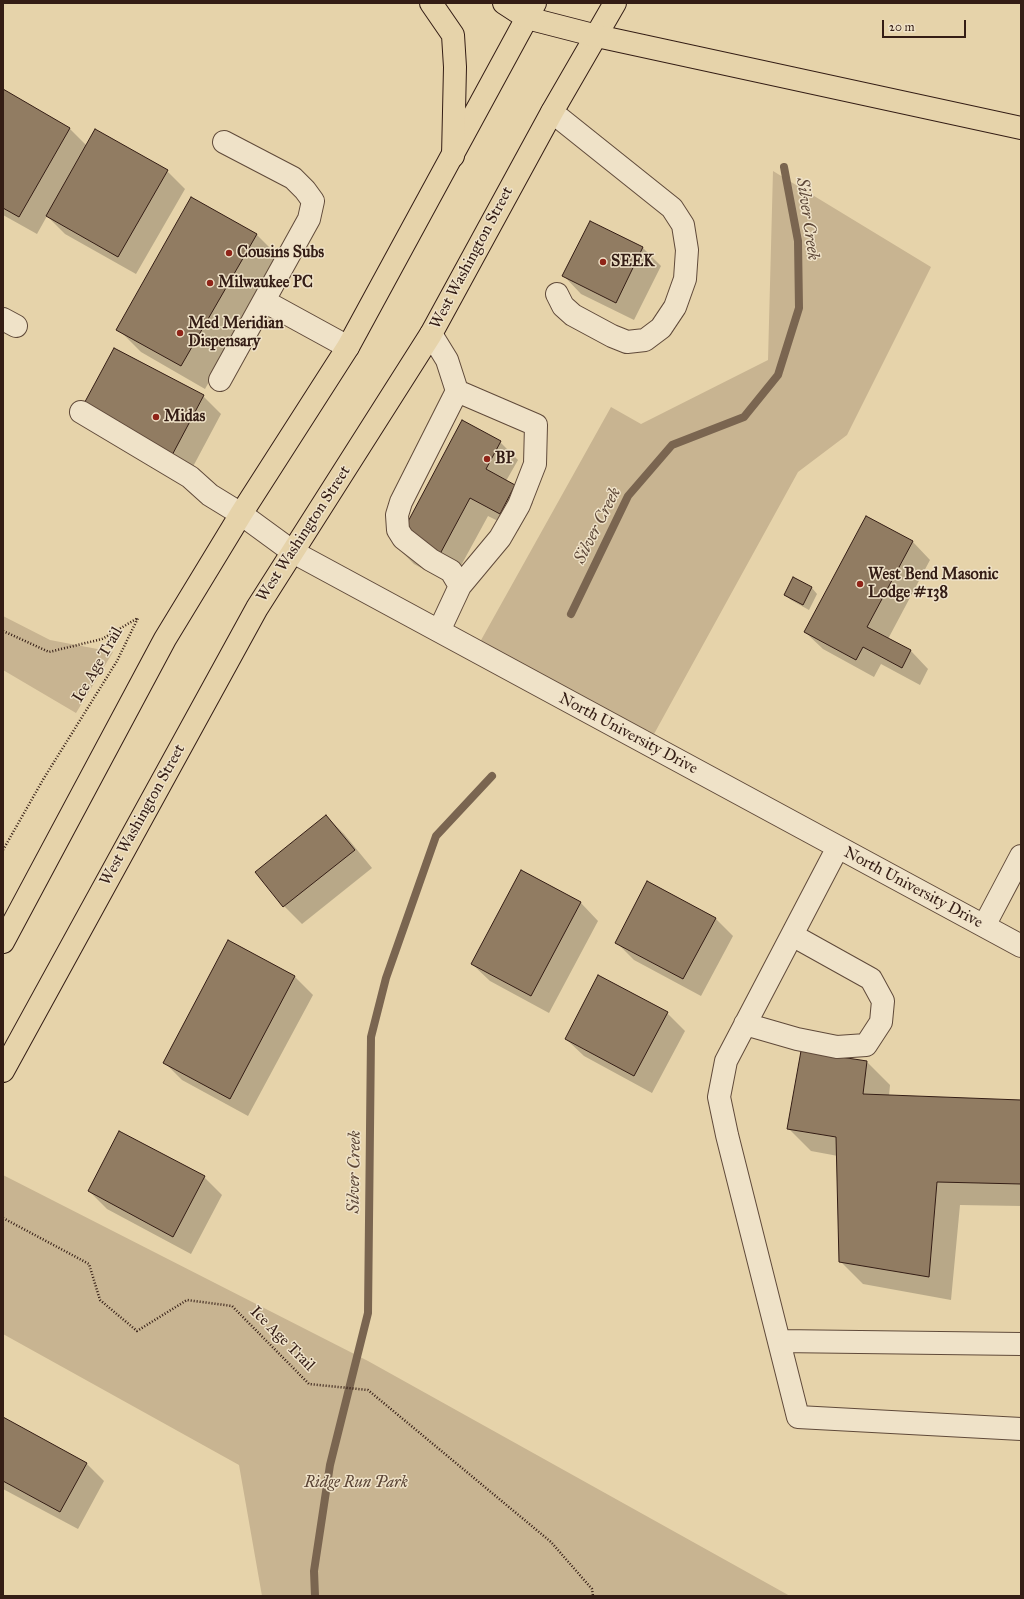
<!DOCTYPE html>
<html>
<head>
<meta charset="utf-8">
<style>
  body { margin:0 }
  #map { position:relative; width:1024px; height:1599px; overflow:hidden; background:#e6d3aa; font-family:"IM FELL Great Primer",serif }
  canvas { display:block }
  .frame { position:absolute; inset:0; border:4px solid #341d15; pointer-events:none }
  .scale { position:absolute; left:882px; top:20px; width:84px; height:18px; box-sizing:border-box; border:2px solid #341d15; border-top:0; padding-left:5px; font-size:12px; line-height:14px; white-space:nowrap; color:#341d15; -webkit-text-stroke:3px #efe2c8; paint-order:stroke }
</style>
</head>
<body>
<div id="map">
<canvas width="1024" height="1599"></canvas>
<div class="frame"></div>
<div class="scale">20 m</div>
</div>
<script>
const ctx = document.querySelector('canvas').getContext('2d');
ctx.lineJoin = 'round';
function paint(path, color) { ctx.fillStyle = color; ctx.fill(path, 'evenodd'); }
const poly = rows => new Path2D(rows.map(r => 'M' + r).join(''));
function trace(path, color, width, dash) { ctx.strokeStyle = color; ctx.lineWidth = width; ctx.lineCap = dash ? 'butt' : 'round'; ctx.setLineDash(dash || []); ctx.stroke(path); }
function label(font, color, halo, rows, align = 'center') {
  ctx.font = font + ' "IM FELL Great Primer",serif'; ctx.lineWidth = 3; ctx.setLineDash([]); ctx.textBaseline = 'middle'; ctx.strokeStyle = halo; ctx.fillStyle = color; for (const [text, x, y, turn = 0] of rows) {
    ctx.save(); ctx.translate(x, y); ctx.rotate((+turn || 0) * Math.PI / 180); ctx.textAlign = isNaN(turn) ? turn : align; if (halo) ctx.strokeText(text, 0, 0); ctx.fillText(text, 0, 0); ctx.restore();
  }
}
paint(poly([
  [773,171,931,267,847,435,798,472,654,734,480,642,611,407,641,424,768,360],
  [3,616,50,640,113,652,76,713,3,670],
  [3,1175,368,1361,790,1596,262,1596,239,1465,3,1334]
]), '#c8b491');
paint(poly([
  [3,91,69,128,87,146,167,171,185,189,136,274,65,234,47,216,37,234,3,215],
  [590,222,643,248,661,266,634,320,581,294,564,276],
  [256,234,279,257,205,389,141,352,118,329],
  [203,396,221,414,188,476,99,429],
  [500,442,518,460,506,481,515,486,533,503,518,531,488,516,451,584,414,564,396,546],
  [866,517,913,542,930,560,888,639,911,651,928,669,920,685,881,664,874,677,823,649,805,632],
  [812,588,817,594,809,610,791,600,785,595],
  [326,816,344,834,372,868,302,924,284,906],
  [522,871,581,903,598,921,549,1013,490,981,472,964],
  [715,918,733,936,701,996,634,960,616,942],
  [229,942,295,977,313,995,248,1116,182,1080,164,1062],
  [667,1013,685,1031,652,1093,584,1056,566,1039],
  [802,1052,867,1062,890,1085,889,1096,1021,1101,1021,1206,960,1205,951,1300,863,1284,840,1261,838,1156,811,1151,788,1128],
  [204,1177,222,1195,191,1254,107,1209,89,1191],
  [3,1419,86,1463,104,1481,78,1529,3,1489]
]), '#0003');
trace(poly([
  [571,614,628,496,672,445,744,417,778,375,799,308,798,241,784,167],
  [315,1596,314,1571,330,1465,368,1313,371,1037,386,978,436,836,492,776]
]), '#7a6550', 8);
const building = poly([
  [3,89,70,128,19,217,3,208,3,89],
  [95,129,168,170,118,257,46,216,95,129],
  [191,197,257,234,181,366,116,330,191,197],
  [590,221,643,247,616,303,562,276,590,221],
  [114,348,204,395,170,459,80,411,114,348],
  [462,420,501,441,486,469,515,485,500,514,470,498,433,567,395,546,462,420],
  [866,516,913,541,867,627,911,650,902,668,863,647,856,660,804,632,866,516],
  [793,577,812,587,803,605,784,595,793,577],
  [326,815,355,850,283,907,255,872,326,815],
  [521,870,581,902,531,996,471,964,521,870],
  [647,881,716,918,683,979,615,943,647,881],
  [228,940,295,976,230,1099,163,1063,228,940],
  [598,975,668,1012,634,1076,565,1039,598,975],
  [801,1051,867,1061,863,1094,1021,1100,1021,1184,937,1182,929,1277,839,1262,836,1137,787,1129,801,1051],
  [119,1131,205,1176,173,1237,88,1191,119,1131],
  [3,1417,87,1463,60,1512,3,1481,3,1417]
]);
paint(building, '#917c62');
trace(building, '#341d15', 1);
const minor = poly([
  [552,112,672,208,683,225,687,250,685,279,675,307,661,328,645,340,627,342,612,336,573,315,563,306,557,294],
  [264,301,348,347],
  [3,319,16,326],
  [431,334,447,360,457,391,536,425,535,464,519,505,500,538,460,586],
  [220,380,309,219,313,201,305,190,293,178,224,142],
  [81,412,190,477,210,495,241,514,293,552,1021,946],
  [439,631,460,586,451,571,431,560,403,538,398,530,397,515,401,502,457,391],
  [838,847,726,1061,719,1097,727,1135,798,1417,1021,1429],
  [984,926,1021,856],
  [745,1024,797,1039,837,1047,866,1045,881,1022,883,1001,871,979,792,935],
  [779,1341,1021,1344]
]);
const major = poly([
  [3,942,165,639,241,514,348,347,535,3],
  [3,1071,257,608,431,334,552,112,615,3]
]);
const highway = poly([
  [431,3,453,35,455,67,453,156],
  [504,3,527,18,597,36,1021,128]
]);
trace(minor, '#604a3a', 24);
trace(major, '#341d15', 24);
trace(highway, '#341d15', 24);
trace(poly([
  [3,631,49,652,102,639,138,618],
  [3,850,44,778,117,661,138,618],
  [3,1218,89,1264,100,1300,137,1331,187,1300,232,1306,309,1384,368,1390,551,1542,592,1589,593,1596]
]), '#341d15', 2.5, [1, 2]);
trace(minor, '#efe2c8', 22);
trace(major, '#e6d3aa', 22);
trace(highway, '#e6d3aa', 22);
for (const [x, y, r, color] of [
  [229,253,4,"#8f2418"],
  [603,262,4,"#8f2418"],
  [210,283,4,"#8f2418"],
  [180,333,4,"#8f2418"],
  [156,417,4,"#8f2418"],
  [487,459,4,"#8f2418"],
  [860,584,4,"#8f2418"]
]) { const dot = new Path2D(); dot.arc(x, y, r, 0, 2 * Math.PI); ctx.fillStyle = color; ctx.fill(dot); trace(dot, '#efe2c8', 1.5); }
label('bold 16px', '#341d15', '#efe2c8', [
  ["Cousins Subs",237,253],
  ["SEEK",611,262],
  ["Milwaukee PC",218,283],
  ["Med Meridian",188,324],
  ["Dispensary",188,342],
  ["Midas",164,417],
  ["BP",495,459],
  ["West Bend Masonic",868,575],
  ["Lodge #138",868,593]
], 'left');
label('16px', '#341d15', '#efe2c8', [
  ["West Washington Street",472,258,-62],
  ["West Washington Street",304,534,-57],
  ["Ice Age Trail",98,665,-60],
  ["North University Drive",628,734,28],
  ["West Washington Street",143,815,-61],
  ["North University Drive",913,888,28],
  ["Ice Age Trail",282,1339,45]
]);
label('italic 16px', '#594334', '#efe2c8', [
  ["Ridge Run Park",356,1483]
]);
label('italic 17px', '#5d4737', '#efe2c8', [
  ["Silver Creek",807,219,82],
  ["Silver Creek",598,526,-63],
  ["Silver Creek",355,1172,-89]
]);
</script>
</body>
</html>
